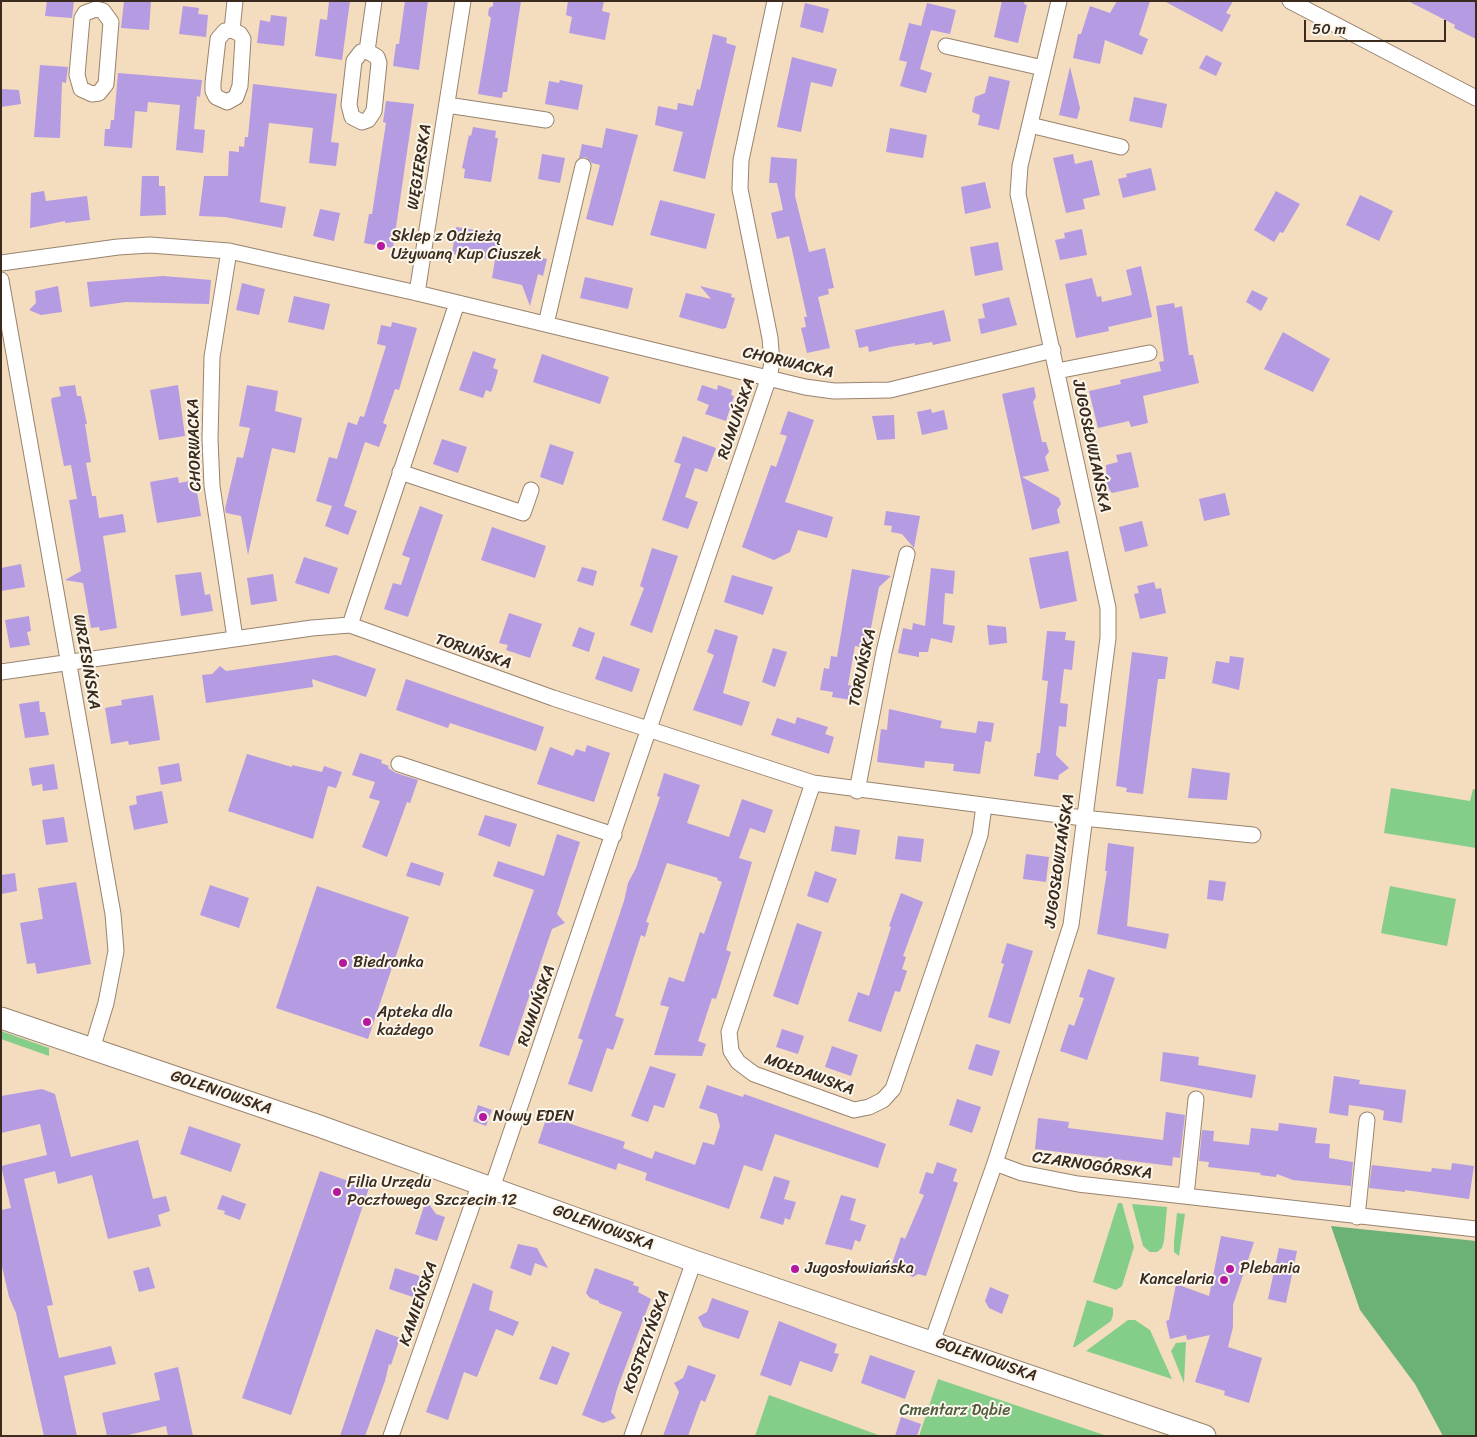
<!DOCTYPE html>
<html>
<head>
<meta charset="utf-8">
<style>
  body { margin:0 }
  #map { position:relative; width:1477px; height:1437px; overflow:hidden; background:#f4dcbe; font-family:Sriracha,sans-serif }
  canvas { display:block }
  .frame { position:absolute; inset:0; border:2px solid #3b2a1e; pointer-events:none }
  .scale { position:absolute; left:1304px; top:20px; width:142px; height:22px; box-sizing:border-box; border:2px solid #3b2a1e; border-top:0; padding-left:6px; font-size:15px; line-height:18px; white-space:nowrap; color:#3b2a1e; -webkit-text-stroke:4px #fbf7ec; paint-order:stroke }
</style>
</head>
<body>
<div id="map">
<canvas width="1477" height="1437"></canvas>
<div class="frame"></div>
<div class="scale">50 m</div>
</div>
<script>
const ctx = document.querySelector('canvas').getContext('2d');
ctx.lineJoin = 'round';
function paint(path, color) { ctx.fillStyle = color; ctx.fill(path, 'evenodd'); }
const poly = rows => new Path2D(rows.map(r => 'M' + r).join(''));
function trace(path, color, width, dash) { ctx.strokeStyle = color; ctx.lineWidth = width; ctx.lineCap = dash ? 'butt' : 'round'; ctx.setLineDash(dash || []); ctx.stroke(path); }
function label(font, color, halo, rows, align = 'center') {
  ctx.font = font + ' Sriracha,sans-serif'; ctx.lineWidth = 4; ctx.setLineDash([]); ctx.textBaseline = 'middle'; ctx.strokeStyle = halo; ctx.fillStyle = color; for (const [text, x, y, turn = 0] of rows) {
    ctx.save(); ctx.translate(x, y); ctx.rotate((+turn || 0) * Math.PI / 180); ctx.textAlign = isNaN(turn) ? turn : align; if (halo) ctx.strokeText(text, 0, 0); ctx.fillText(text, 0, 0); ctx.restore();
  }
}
paint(poly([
  [1391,788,1470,801,1473,789,1476,790,1476,848,1384,833],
  [1390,886,1456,899,1447,946,1381,933],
  [1,1031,49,1048,49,1056,1,1039],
  [1118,1203,1122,1203,1134,1247,1122,1286,1116,1290,1093,1282],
  [1132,1204,1167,1207,1164,1241,1162,1248,1157,1252,1150,1252,1143,1246],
  [1177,1213,1185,1214,1179,1256,1174,1252,1174,1242],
  [1087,1300,1113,1308,1113,1315,1111,1321,1075,1347,1073,1347],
  [1128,1320,1135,1320,1150,1330,1172,1379,1086,1351],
  [1186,1342,1184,1383,1171,1351,1176,1343],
  [938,1379,1107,1436,919,1436],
  [769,1395,881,1436,755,1436]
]), '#85ce8a');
paint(poly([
  [1331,1226,1476,1241,1476,1436,1443,1436,1415,1384,1360,1310]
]), '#6cb176');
paint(poly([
  [47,1,74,1,72,18,45,16],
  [124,1,151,1,149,30,121,28],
  [329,1,350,1,342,60,315,56,320,19,327,20],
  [405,1,428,1,419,70,393,66,396,44,399,44],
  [493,1,521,1,507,92,503,92,502,98,478,94,491,18,488,15,489,8,493,6],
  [568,1,604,1,602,11,610,13,605,40,569,33,572,17,566,15],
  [1002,1,1025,1,1024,4,1027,5,1018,43,994,37],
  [1117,1,1150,1,1139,35,1148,39,1142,55,1105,40,1100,64,1073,58,1078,34,1081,34,1090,6,1110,13],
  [1164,1,1233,1,1226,13,1231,15,1222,32],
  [1408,1,1476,1,1476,39,1454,28,1455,25],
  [805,3,829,9,823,33,800,27],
  [927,3,956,10,950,34,931,30,920,69,932,73,926,93,900,86,907,62,899,60,909,23,921,26],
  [183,6,199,8,198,14,208,15,206,37,179,34],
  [271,15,287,17,284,46,257,43,260,20,270,22],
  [713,34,727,38,726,43,736,46,705,179,673,171,683,132,655,125,658,106,677,110,678,103,693,106,697,89,700,90],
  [1206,55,1222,63,1216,76,1199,68],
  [792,57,837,69,832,87,811,82,801,132,777,127],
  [40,65,68,67,66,83,62,82,60,138,34,137],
  [1070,67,1080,108,1077,119,1059,115],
  [118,73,202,80,200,97,197,96,194,129,205,130,203,153,176,150,180,105,148,102,147,112,135,111,132,148,104,146,105,129,110,129,111,120,114,120],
  [989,76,1010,81,999,130,978,125,980,115,972,112,975,97,985,93],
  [560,80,583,85,578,110,545,104,549,81,559,83],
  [253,84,337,94,331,142,339,143,336,166,309,163,313,128,269,123,260,202,286,207,282,228,225,217,199,216,204,176,228,176,229,151,239,152,239,146,244,147,245,137,248,137],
  [1,89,19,90,21,104,1,107],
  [1134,97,1167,104,1162,128,1129,121],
  [386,101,414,104,393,248,364,243,369,214,372,214,386,123,383,122],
  [473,127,496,131,495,138,498,138,491,182,464,178,465,169,462,168,469,135,471,136],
  [606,128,638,135,613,226,586,219,600,165,592,163,586,157,579,158,582,144,602,148],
  [890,128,927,135,923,158,886,152],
  [542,154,565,158,560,183,538,179],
  [1073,154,1075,164,1092,160,1100,195,1083,199,1085,209,1066,213,1053,158],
  [771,157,797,159,795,196,809,252,825,248,834,288,828,289,829,294,818,297,830,348,807,353,801,328,806,327,804,317,807,317,789,236,777,239,771,213,783,210,777,183,769,183],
  [1151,168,1156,190,1123,198,1118,179,1127,177,1126,174],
  [142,176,159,176,159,186,165,186,166,215,140,216],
  [985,182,991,208,965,214,961,187],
  [44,191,46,201,87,196,90,220,65,223,65,221,30,228,31,193],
  [1276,191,1300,204,1283,233,1280,232,1274,242,1254,230],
  [1360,195,1393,211,1379,241,1346,225],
  [660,200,715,214,706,249,650,235],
  [320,209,340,213,334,241,313,236],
  [456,227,502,234,499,248,547,259,543,276,538,274,530,306,522,285,492,278,495,260,452,254],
  [1082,229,1087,255,1060,260,1055,240,1065,238,1064,233],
  [998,242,1003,270,975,276,970,247],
  [1141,266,1152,317,1108,327,1109,331,1076,338,1065,284,1092,278,1097,297,1101,296,1102,302,1132,295,1126,270],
  [163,276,211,280,209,304,126,302,90,307,87,282],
  [585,277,633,288,628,309,580,298],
  [242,283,265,289,259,315,236,310],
  [58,286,62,312,41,315,29,310,36,303,35,291],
  [700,286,732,294,731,297,735,298,726,328,722,329,679,317,686,293,711,299],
  [1252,290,1268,298,1261,311,1246,302],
  [294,296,330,304,324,330,288,322],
  [1009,297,1017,325,981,334,978,319,985,318,982,304],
  [1174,303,1175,308,1182,306,1189,355,1193,355,1199,383,1143,396,1148,423,1131,427,1129,421,1098,428,1089,391,1121,384,1120,380,1161,371,1159,362,1164,361,1156,306],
  [944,310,951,341,933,345,932,342,915,345,915,343,890,347,869,352,868,346,859,348,855,330],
  [392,322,417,328,399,390,395,389,383,423,387,425,379,447,365,442,344,506,357,511,348,535,325,526,332,506,316,501,329,457,337,459,348,422,357,425,360,416,364,417,386,346,377,344,381,325,391,327],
  [1283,332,1330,359,1313,392,1264,369],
  [473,351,496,359,493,368,498,370,495,381,491,392,486,390,483,398,459,390],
  [542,354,609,377,600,404,533,382],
  [75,385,77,396,81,396,87,424,85,424,91,462,86,463,92,496,96,496,99,518,123,514,126,532,103,536,117,628,100,631,99,627,91,628,83,583,65,580,81,571,69,500,77,499,71,465,64,466,51,400,52,398,61,396,59,387],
  [178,385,185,436,159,440,150,390],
  [247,385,278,391,275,411,302,418,295,453,272,448,248,555,241,516,226,513,225,509,237,457,243,458,250,428,239,426],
  [702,385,717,390,718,385,732,390,731,395,734,396,726,421,705,414,709,405,697,400],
  [1034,387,1036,397,1033,402,1042,442,1046,442,1049,452,1045,457,1049,471,1022,477,1059,498,1061,504,1057,510,1060,523,1032,530,1002,394],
  [931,409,932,413,944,410,948,429,922,435,917,412],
  [788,411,814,420,785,502,833,517,827,538,798,530,790,552,774,560,742,547,771,465,776,467,787,436,780,434],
  [894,415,895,439,877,440,872,416],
  [683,436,716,448,707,472,695,468,685,497,698,502,688,529,662,520,681,464,674,462],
  [442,439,467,447,458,473,433,464],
  [550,444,574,452,563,485,540,477],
  [1131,452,1139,487,1112,493,1107,487,1106,465,1118,462,1116,455],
  [178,477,179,483,195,480,201,516,157,523,150,482],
  [1225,493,1230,515,1204,521,1199,499],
  [420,506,443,515,408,617,384,609,393,583,401,585,410,558,402,555],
  [886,511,920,516,914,548,902,534,891,532,892,526,884,525],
  [1142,521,1148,546,1125,552,1119,527],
  [492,527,546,546,535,578,481,560],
  [652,548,678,556,652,633,630,625,644,588,640,586],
  [1068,551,1077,601,1040,609,1029,558],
  [304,557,338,568,329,594,295,583],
  [21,564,25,587,1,591,1,568],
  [582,567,597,571,593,586,577,581],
  [931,568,955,571,953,594,945,593,943,624,955,626,952,643,931,638,928,652,919,652,919,657,898,653,903,628,912,630,913,623,925,626],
  [852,569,891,576,879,587,867,648,855,646,848,685,853,686,851,700,832,697,833,692,820,690,824,668,829,669,831,656,837,657],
  [201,572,205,595,210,594,213,611,181,616,175,575],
  [273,574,277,601,251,605,247,578],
  [732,575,773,587,763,615,724,602],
  [1154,582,1156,589,1161,588,1166,613,1140,619,1134,594,1139,593,1137,586],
  [509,613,542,624,530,658,506,650,508,645,499,643],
  [29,616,31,631,27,632,30,645,10,648,5,620],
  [987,625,1006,627,1007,643,989,645],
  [579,627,595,633,589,652,572,646],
  [715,629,738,636,723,693,750,702,742,726,693,710,714,655,707,652],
  [1047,631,1066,632,1065,640,1075,641,1072,670,1064,669,1060,703,1068,704,1066,727,1059,726,1056,755,1069,768,1059,775,1058,780,1034,776,1037,753,1040,753,1048,681,1042,680],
  [773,648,787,652,775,687,762,682],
  [1132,652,1168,657,1165,679,1158,679,1143,794,1126,792,1127,788,1116,786],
  [336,655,376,669,366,697,312,679,313,687,206,703,202,675,212,674,220,666,226,671],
  [603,656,640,669,632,692,595,679],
  [1230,656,1244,658,1239,690,1212,683,1216,661,1229,663],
  [406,679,544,727,536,751,450,723,448,728,396,710],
  [153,695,160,740,129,745,128,741,111,744,105,708,122,705,121,700],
  [39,701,40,712,45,712,49,735,25,738,19,704],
  [889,709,942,721,940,728,976,733,978,721,994,723,991,742,985,741,980,774,953,771,954,764,925,761,924,768,877,762,881,729,887,730],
  [797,717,828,727,825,734,834,737,829,754,771,735,777,718,795,724],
  [587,745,610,753,594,802,537,784,550,747,573,756,576,749,585,752],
  [360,753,382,760,381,763,389,766,388,768,396,773,418,780,410,803,407,802,387,857,362,847,380,801,369,798,375,782,352,775],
  [247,754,292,767,292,765,322,772,324,766,342,772,336,788,328,786,313,839,228,811],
  [179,763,182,781,161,785,158,767],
  [54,764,58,789,43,791,42,784,32,786,29,768],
  [1192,768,1230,773,1227,800,1188,798],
  [664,773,700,785,687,823,729,837,742,799,773,810,765,833,750,828,739,858,752,862,726,950,731,952,716,999,712,998,698,1041,706,1044,702,1056,654,1055,669,1007,660,1005,669,977,684,982,700,932,704,934,722,882,717,880,718,878,667,863,646,922,649,923,645,937,641,935,615,1016,624,1019,613,1050,607,1048,592,1092,568,1084,583,1040,578,1038,624,901,628,883,636,868,660,797,657,796],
  [162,791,168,823,134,830,129,806,137,804,136,796],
  [485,815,517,824,510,847,478,835],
  [64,817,68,842,46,845,42,820],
  [835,826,860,830,856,855,831,851],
  [557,834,580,842,557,914,565,923,552,929,509,1056,479,1046,534,890,493,876,498,861,544,876],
  [898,836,924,839,921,862,895,859],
  [1108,843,1134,847,1127,926,1169,934,1166,949,1097,934,1107,871,1105,871],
  [1026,854,1049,857,1046,882,1023,879],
  [411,862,444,873,440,886,406,876],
  [815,871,837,879,828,903,807,896],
  [15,873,17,891,1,894,1,875],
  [1209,880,1226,882,1223,901,1207,899],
  [76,882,91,964,37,974,35,963,27,964,20,923,43,919,38,888],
  [210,885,249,898,239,928,200,915],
  [317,886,409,917,368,1039,276,1008],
  [901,893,923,902,903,956,906,957,902,969,907,971,900,992,895,991,881,1032,848,1021,858,992,869,996,891,927,889,926],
  [797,923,822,932,798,1005,773,996],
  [1007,943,1033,951,1010,1024,988,1017,1004,964,1001,963],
  [1088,969,1115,978,1087,1060,1060,1051,1069,1024,1074,1026,1084,998,1079,997],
  [782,1029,804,1036,798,1054,776,1047],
  [976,1044,1000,1051,992,1076,968,1069],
  [832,1046,858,1055,851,1076,825,1067],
  [1163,1052,1199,1057,1198,1065,1256,1075,1252,1098,1160,1081],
  [650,1066,676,1074,664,1108,654,1105,648,1122,631,1116],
  [1334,1076,1360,1080,1359,1084,1406,1090,1402,1123,1383,1120,1384,1111,1378,1109,1349,1105,1348,1116,1329,1113],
  [707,1085,743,1097,744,1094,886,1144,878,1168,775,1134,762,1171,744,1165,729,1209,645,1180,647,1173,618,1163,616,1170,538,1143,547,1116,625,1142,623,1148,652,1159,655,1151,695,1165,703,1142,714,1145,720,1126,717,1114,699,1108],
  [42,1089,55,1094,71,1157,138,1140,153,1199,166,1196,170,1211,158,1215,161,1226,108,1239,92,1175,58,1184,55,1171,24,1179,53,1305,47,1306,59,1358,111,1346,116,1364,64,1376,77,1436,44,1436,16,1313,9,1297,1,1262,1,1210,11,1208,1,1166,47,1155,40,1124,1,1133,1,1096],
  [957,1099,981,1107,972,1133,949,1125],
  [478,1105,492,1110,486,1126,473,1121],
  [1166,1112,1185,1115,1180,1158,1173,1157,1172,1166,1035,1149,1038,1118,1069,1122,1068,1128,1163,1140],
  [1279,1123,1317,1128,1315,1143,1330,1144,1329,1158,1353,1162,1351,1186,1293,1180,1277,1174,1276,1177,1260,1175,1261,1173,1208,1167,1209,1162,1199,1161,1202,1130,1214,1131,1213,1141,1249,1145,1251,1128,1278,1131],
  [189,1126,241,1144,231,1172,180,1154],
  [937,1162,957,1169,953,1181,958,1183,926,1276,918,1274,913,1277,907,1274,904,1269,892,1264,901,1237,905,1239,924,1195,919,1193,926,1172,933,1174],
  [1452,1163,1474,1166,1469,1199,1405,1190,1405,1192,1369,1188,1372,1165,1431,1172,1432,1168,1451,1170],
  [320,1171,369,1188,291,1415,242,1398],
  [774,1176,790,1181,784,1199,796,1202,790,1220,785,1218,783,1225,760,1218],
  [222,1195,246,1204,240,1220,224,1214,225,1211,217,1209],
  [841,1195,856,1199,850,1220,866,1225,860,1242,855,1240,852,1250,825,1244],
  [426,1200,436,1214,445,1217,437,1241,415,1234],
  [1221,1236,1254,1242,1233,1305,1233,1327,1228,1347,1262,1358,1249,1403,1224,1395,1225,1391,1195,1382,1210,1335,1187,1340,1186,1335,1170,1339,1166,1321,1169,1320,1176,1284,1209,1296],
  [518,1244,537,1248,548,1268,535,1263,531,1276,510,1268],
  [1279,1248,1297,1251,1286,1303,1268,1299],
  [149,1267,155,1288,139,1292,133,1271],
  [395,1268,420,1276,413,1297,389,1289],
  [595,1268,634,1282,633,1285,639,1287,638,1292,651,1299,617,1389,611,1412,616,1418,603,1423,582,1415,622,1312,599,1303,599,1301,590,1298,586,1293],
  [473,1283,493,1291,489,1310,519,1322,513,1336,496,1329,477,1377,464,1372,448,1420,426,1412],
  [990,1287,1009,1295,1002,1314,989,1308,985,1301],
  [712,1298,749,1311,739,1339,703,1327,698,1317,707,1312],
  [779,1321,837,1344,834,1353,839,1354,832,1372,800,1361,791,1386,760,1375],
  [376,1329,400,1338,391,1365,389,1364,385,1381,365,1436,340,1436],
  [552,1346,570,1353,557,1385,539,1379],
  [870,1355,915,1371,905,1399,861,1383],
  [688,1365,716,1375,705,1402,701,1400,688,1436,663,1436,679,1392,674,1383,683,1378],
  [178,1367,193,1436,168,1436,166,1426,124,1436,107,1436,102,1413,160,1400,154,1373],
  [901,1417,921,1424,917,1436,895,1436]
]), '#b59be2');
const street = poly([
  [1290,1,1476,98],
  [96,9,103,11,111,22,106,84,99,93,92,94,81,89,77,75,82,18,85,13,96,9],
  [232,30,240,34,243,39,240,86,236,97,227,102,216,97,213,91,213,83,218,39,225,31,232,30],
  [232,30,235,1],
  [946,46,1043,68],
  [367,51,377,57,379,63,374,111,368,120,362,122,352,117,349,105,354,61,361,52,367,51],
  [367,51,374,1],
  [447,105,546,120],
  [1030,125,1121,147],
  [229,251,212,357,210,439,212,486,235,638],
  [1,263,118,247,150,245,229,251,417,293,805,387,834,391,890,390,1053,350],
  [1,280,113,914,116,951,106,1003,92,1049],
  [417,293,463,1],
  [546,324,583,166],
  [1057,371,1149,353],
  [400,472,523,513,531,490],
  [350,625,457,303],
  [1,672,312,628,350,625,553,698,813,783,1083,818,1253,835],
  [399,764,614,835],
  [813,783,729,1032,731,1051,738,1062,754,1074,854,1110,869,1107,883,1100,893,1089,980,835,984,806],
  [857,791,884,652,907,554],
  [995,1163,1022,1173,1078,1184,1476,1229],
  [492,1188,769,377,772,363,770,338,740,189,741,160,775,1],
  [1186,1196,1196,1099],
  [1357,1217,1367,1120],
  [932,1342,995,1163,1071,925,1108,638,1108,608,1018,194,1020,166,1059,1],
  [391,1436,480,1183],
  [632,1436,694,1261]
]);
const secondary = poly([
  [1,1018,319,1126,694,1261,1205,1436]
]);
trace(street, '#98836e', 17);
trace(secondary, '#98836e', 23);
trace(street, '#fff', 15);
trace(secondary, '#fff', 21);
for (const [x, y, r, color] of [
  [381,246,5,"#b5179e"],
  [343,963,5,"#b5179e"],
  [367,1022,5,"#b5179e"],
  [483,1117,5,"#b5179e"],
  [337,1192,5,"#b5179e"],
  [795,1269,5,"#b5179e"],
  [1230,1269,5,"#b5179e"],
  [1224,1280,5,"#b5179e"]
]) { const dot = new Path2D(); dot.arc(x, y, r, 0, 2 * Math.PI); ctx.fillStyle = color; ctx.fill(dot); trace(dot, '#fbf7ec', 2); }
label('16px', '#3b2a1e', '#fbf7ec', [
  ["WĘGIERSKA",420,167,-81],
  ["CHORWACKA",788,363,13],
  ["RUMUŃSKA",737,419,-71],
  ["CHORWACKA",195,445,-92],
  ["JUGOSŁOWIAŃSKA",1091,446,78],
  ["TORUŃSKA",473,652,19],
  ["WRZESIŃSKA",86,662,80],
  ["TORUŃSKA",863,668,-78],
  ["JUGOSŁOWIAŃSKA",1060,861,-82],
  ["RUMUŃSKA",537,1006,-71],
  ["MOŁDAWSKA",809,1075,20],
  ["GOLENIOWSKA",221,1093,19],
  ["CZARNOGÓRSKA",1092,1166,8],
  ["GOLENIOWSKA",603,1228,20],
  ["KAMIEŃSKA",419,1304,-71],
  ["KOSTRZYŃSKA",647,1342,-70],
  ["GOLENIOWSKA",986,1360,19]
]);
label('16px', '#3b2a1e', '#fbf7ec', [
  ["Sklep z Odzieżą",391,237],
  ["Używaną Kup Ciuszek",391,255],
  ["Biedronka",353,963],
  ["Apteka dla",377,1013],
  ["każdego",377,1031],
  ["Nowy EDEN",493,1117],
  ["Filia Urzędu",347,1183],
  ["Pocztowego Szczecin 12",347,1201],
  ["Jugosłowiańska",805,1269],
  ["Plebania",1240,1269],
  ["Kancelaria",1214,1280,"right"]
], 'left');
label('16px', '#515b3e', '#fbf7ec', [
  ["Cmentarz Dąbie",955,1411]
]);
</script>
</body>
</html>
